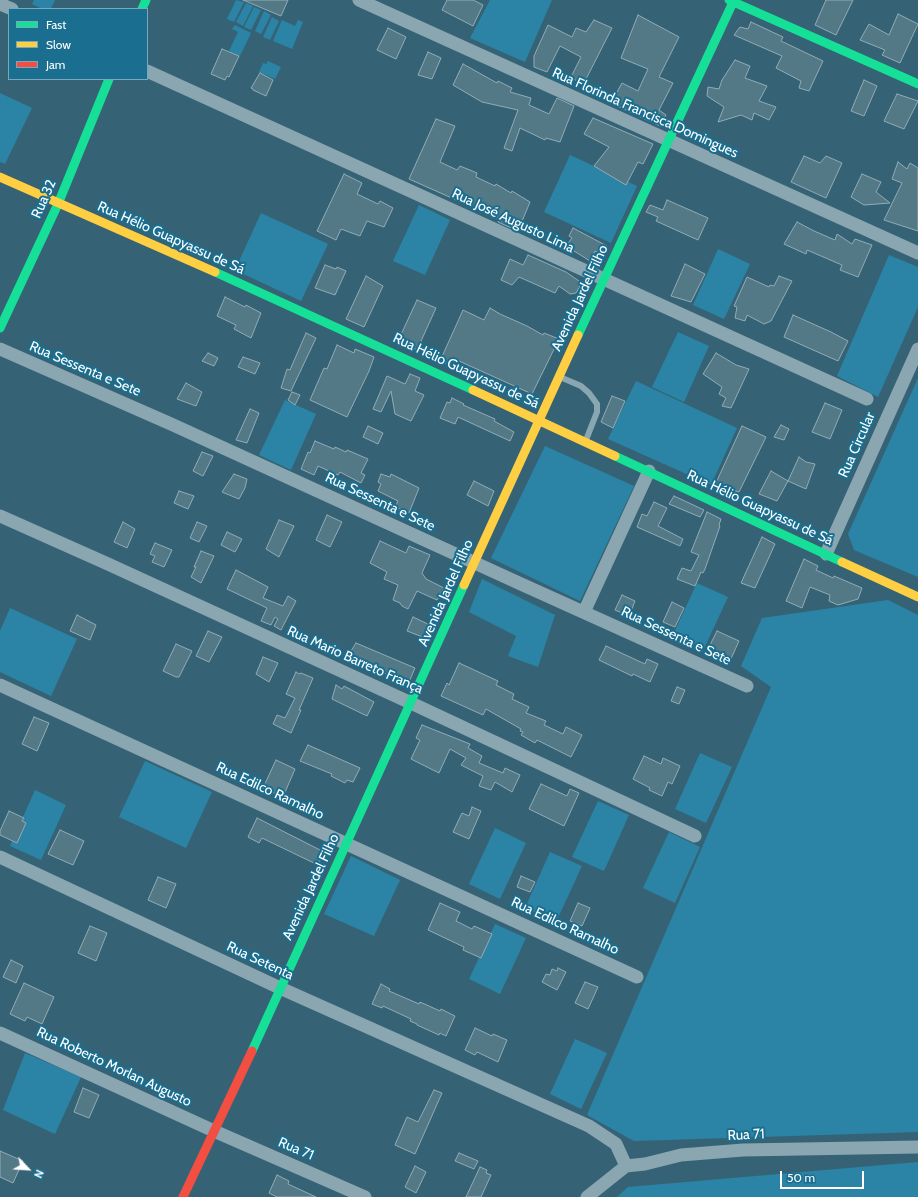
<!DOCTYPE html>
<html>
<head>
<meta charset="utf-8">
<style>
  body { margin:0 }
  #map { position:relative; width:918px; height:1197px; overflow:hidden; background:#356375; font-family:Cabin,sans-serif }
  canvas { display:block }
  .legend { position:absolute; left:8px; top:8px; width:140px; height:72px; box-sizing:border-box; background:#1a6f90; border:1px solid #76a9bc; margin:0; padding:5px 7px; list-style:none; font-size:12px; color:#fff }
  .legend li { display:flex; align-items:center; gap:8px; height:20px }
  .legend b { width:20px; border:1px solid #76a9bc }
  .north { position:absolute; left:8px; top:1149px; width:40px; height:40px; -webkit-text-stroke:3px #1a6f90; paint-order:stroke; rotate:115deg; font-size:11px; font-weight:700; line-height:16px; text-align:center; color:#fff }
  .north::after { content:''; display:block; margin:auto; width:14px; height:18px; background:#fff; clip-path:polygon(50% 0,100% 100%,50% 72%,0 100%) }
  .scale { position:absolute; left:780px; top:1171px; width:84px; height:18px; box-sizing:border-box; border:2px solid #fff; border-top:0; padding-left:5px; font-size:12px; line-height:14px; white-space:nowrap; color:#fff; -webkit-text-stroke:3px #1a6f90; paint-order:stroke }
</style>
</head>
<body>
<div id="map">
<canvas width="918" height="1197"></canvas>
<ul class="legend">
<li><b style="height:5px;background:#16e098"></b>Fast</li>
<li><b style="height:5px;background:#ffcf43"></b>Slow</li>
<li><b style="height:5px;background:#f24e42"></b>Jam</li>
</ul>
<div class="north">N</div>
<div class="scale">50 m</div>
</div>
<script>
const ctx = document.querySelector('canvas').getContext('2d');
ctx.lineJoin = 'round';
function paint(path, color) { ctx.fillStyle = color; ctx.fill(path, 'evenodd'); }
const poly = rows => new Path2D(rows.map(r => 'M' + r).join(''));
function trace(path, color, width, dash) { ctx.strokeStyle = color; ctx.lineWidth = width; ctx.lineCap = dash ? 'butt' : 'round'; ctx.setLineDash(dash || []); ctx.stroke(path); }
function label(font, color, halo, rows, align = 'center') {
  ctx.font = font + ' Cabin,sans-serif'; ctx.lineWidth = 4; ctx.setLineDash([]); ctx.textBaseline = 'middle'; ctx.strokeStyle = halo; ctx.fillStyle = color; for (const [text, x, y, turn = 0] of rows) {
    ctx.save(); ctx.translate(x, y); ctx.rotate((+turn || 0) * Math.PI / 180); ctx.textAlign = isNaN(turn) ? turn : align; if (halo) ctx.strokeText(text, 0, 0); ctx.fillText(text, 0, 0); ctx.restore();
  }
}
paint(poly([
  [34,0,55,0,51,9,42,9,32,4],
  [236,0,244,2,234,22,227,19],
  [490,0,552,0,525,62,470,38],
  [246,3,253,6,243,26,236,22],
  [254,7,261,10,251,30,244,27],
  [264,11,271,15,261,34,255,31],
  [272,17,279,21,270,40,263,37],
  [282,20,295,26,298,20,303,22,292,49,273,41],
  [235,25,251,33,240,56,229,51,238,32,232,29],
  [268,61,281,67,275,79,259,72,263,63,266,64],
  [0,93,32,108,5,164,0,162],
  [570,155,637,186,611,243,544,212],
  [419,205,450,220,425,275,393,261],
  [261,213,328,244,301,301,235,270],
  [718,249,750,264,724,319,693,305],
  [889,255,918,267,918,307,878,397,837,376],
  [678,332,709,346,684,402,652,387],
  [918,378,918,577,854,550,848,534],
  [636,381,737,428,711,485,608,439],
  [285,400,316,414,291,470,259,455],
  [545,446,634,486,580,601,491,558],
  [482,579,555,615,538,667,508,656,516,636,469,612],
  [697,583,728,597,702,653,671,639],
  [888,600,918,615,918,1132,634,1141,587,1115,771,687,741,666,762,618],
  [10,608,77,639,51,696,0,672,0,631],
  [700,753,732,767,706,823,675,809],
  [145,761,212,792,186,848,119,817],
  [35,790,66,805,41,860,10,846],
  [598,801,629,815,604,871,572,857],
  [495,828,526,843,500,899,469,884],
  [669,832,700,847,675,903,643,888],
  [550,852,582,866,556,922,525,908],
  [351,856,400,880,374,936,324,914],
  [495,924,526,938,500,994,469,979],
  [575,1039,607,1053,581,1109,550,1094],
  [25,1053,81,1077,55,1134,3,1110],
  [918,1162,918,1197,617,1197,628,1187]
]), '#2b84a5');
const building = poly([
  [243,0,288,0,281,16,243,0],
  [447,0,473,0,483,5,473,26,442,10,447,0],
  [826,0,853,0,836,35,815,25,826,0],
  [898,14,918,24,900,63,882,55,885,50,860,40,869,24,889,35,898,14],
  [638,15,679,37,659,77,673,83,659,110,666,115,660,126,611,103,622,83,638,91,648,69,621,58,638,15],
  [594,20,612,28,583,85,571,77,581,57,560,46,547,72,534,67,534,56,548,25,572,37,576,28,586,32,594,20],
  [751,22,783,37,781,41,823,61,809,91,799,88,801,81,776,68,782,56,734,35,740,27,748,29,751,22],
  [388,28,406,37,396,59,377,50,388,28],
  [222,49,239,56,229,77,227,76,225,80,211,74,222,49],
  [428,52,441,58,432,79,418,75,428,52],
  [735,60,750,66,745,78,767,86,759,101,776,107,769,120,754,113,752,120,741,115,718,122,724,107,707,96,708,87,719,89,722,80,735,60],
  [463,64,497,83,498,81,512,88,510,92,531,98,529,105,549,114,557,98,574,106,560,142,546,138,545,140,520,128,512,151,504,148,518,110,482,102,453,85,463,64],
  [260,73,273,80,266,96,253,90,253,89,251,88,260,73],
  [864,80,877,86,864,116,851,111,864,80],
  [897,94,918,101,904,129,884,121,897,94],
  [593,118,653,144,643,164,638,162,626,185,594,166,609,147,584,134,593,118],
  [436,119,455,126,440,162,457,170,460,166,477,173,476,177,495,186,496,184,511,193,512,191,530,202,518,231,498,222,499,219,409,179,436,119],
  [804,156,820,163,826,156,842,163,826,198,791,182,804,156],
  [898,162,907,169,910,163,918,168,918,231,884,220,902,183,892,179,898,162],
  [344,174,362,183,357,194,378,204,380,201,393,208,384,227,367,221,360,236,341,229,336,240,317,231,344,174],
  [862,174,881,182,876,192,890,203,864,205,851,197,862,174],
  [667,200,708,218,698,240,656,221,658,217,646,212,650,205,663,210,667,200],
  [797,222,814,231,835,240,837,234,852,244,855,239,872,245,858,277,840,270,842,265,807,250,806,254,784,244,797,222],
  [573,228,607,246,603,256,595,251,590,261,566,246,572,238,569,236,573,228],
  [528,255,566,272,579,281,580,286,576,293,570,294,559,286,555,293,519,277,512,285,501,280,510,259,523,265,528,255],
  [685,264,705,274,691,302,671,296,685,264],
  [325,265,336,269,337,267,346,271,335,295,315,288,325,265],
  [366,276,383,286,364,327,346,319,366,276],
  [779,276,792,281,771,321,764,324,747,315,745,321,735,318,737,307,734,306,747,277,769,287,770,285,774,286,779,276],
  [225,297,245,307,246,305,261,313,251,338,234,329,236,325,217,316,225,297],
  [417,300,436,308,417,350,398,341,417,300],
  [490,308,500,314,527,326,543,335,544,333,559,339,532,394,459,361,456,368,440,361,463,310,484,320,490,308],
  [793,315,831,332,848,341,838,361,784,337,793,315],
  [306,333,316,338,291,391,281,388,287,369,290,370,306,333],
  [337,345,354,353,355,349,374,357,369,371,347,417,310,400,324,368,327,369,337,345],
  [208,353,218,358,214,366,202,361,208,353],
  [716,353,736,365,749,369,731,408,722,406,726,398,719,394,722,387,703,374,716,353],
  [243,357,260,363,255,374,238,367,243,357],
  [410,374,420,378,415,391,424,395,411,421,395,414,391,391,381,412,373,409,387,376,405,384,410,374],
  [186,383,202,392,196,406,177,399,186,383],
  [292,392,300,395,295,405,288,400,292,392],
  [612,396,625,401,613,428,601,422,612,396],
  [452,398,464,404,463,405,495,419,494,421,514,432,510,441,458,417,455,424,440,418,447,402,450,403,452,398],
  [825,403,842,410,830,439,812,432,825,403],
  [250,409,259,413,247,443,236,440,250,409],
  [781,425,789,429,784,440,774,437,781,425],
  [368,426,383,433,378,444,363,437,368,426],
  [742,426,766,437,739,492,715,485,742,426],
  [315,441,334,449,335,447,346,452,347,450,368,459,361,473,365,475,361,483,340,472,338,475,318,466,314,475,301,469,308,452,310,453,315,441],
  [202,452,213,456,203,476,193,471,202,452],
  [799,457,806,462,815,464,806,489,788,481,799,457],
  [771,471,788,481,777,501,759,494,771,471],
  [234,474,247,479,245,488,239,499,222,492,234,474],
  [381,474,390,477,391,474,419,488,409,513,395,507,398,501,378,491,381,484,378,482,381,474],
  [474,481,494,491,488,506,467,495,474,481],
  [179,491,194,496,188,509,174,503,179,491],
  [674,496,704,510,700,517,669,504,674,496],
  [654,502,667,508,658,526,683,539,680,546,637,527,642,514,647,516,654,502],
  [707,512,721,519,719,525,720,526,705,569,703,573,701,572,695,586,677,579,682,568,691,571,699,555,691,552,707,512],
  [327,515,342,522,330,547,316,540,327,515],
  [279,520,294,526,279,557,266,549,279,520],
  [123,522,135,529,127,548,114,542,123,522],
  [197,522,207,526,199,542,190,538,197,522],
  [227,532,242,539,235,552,221,545,227,532],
  [762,537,775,544,755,588,741,583,762,537],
  [380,541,406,553,409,546,430,555,422,573,426,579,444,588,437,600,417,591,408,609,402,606,400,603,393,600,398,585,384,579,387,572,370,563,380,541],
  [155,543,172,550,164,567,152,562,155,556,150,554,155,543],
  [201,551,214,556,201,583,191,577,196,567,194,567,201,551],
  [804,559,818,566,816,570,833,578,834,576,862,588,858,599,838,605,829,601,830,595,810,587,802,608,786,601,804,559],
  [236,570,268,587,263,598,283,606,288,596,296,601,281,630,274,626,278,619,275,617,271,625,261,621,267,608,227,589,236,570],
  [622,595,635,601,629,616,615,610,622,595],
  [672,602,684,608,675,627,663,622,672,602],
  [77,615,96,625,90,640,70,631,77,615],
  [413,617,434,627,428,639,407,631,413,617],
  [208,631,222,637,209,662,196,656,208,631],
  [717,631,739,641,730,661,707,651,717,631],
  [356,643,415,668,409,682,375,670,355,660,355,657,349,654,356,643],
  [176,644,192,651,179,677,176,677,163,671,176,644],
  [606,646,645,664,647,659,658,664,650,682,633,674,632,676,599,660,606,646],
  [263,657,278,663,269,682,256,674,263,657],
  [459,663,498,681,496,685,514,694,512,699,529,707,526,713,546,721,544,725,563,734,566,727,582,735,571,757,537,740,535,743,521,735,523,732,520,731,521,729,486,709,483,715,441,696,447,683,449,685,459,663],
  [296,672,299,674,301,673,313,678,299,710,301,710,291,733,273,724,277,715,285,718,295,698,286,694,296,672],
  [336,685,342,689,344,686,374,702,367,716,332,699,336,685],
  [677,687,685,690,679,704,671,701,677,687],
  [34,717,49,723,37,751,22,744,34,717],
  [422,725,470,744,468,748,482,756,479,763,503,773,505,768,520,775,512,792,495,782,491,790,479,786,483,776,461,765,466,758,450,749,439,773,411,759,420,740,416,738,422,725],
  [308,745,360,768,353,782,347,780,345,783,331,776,332,774,300,761,308,745],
  [644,756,661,764,663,758,680,766,672,784,668,782,662,796,649,790,650,788,633,779,644,756],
  [276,760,295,769,283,797,263,788,276,760],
  [541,784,567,796,570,789,579,793,564,826,529,809,541,784],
  [472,807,481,811,469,839,453,832,462,813,469,816,472,807],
  [9,811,24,818,22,821,26,823,17,843,0,835,0,831,9,811],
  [257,818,324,852,318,865,262,838,259,843,248,837,257,818],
  [60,830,84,841,73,865,48,854,60,830],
  [521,876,535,882,530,892,517,887,521,876],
  [158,877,176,884,166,908,148,900,158,877],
  [440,903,460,912,456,921,472,929,474,926,492,934,481,958,463,950,464,947,428,930,440,903],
  [578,903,590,908,582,926,570,921,578,903],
  [90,926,107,933,96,961,78,953,90,926],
  [11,960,23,966,16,983,3,977,11,960],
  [558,968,566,972,557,990,542,982,546,974,550,975,552,969,557,971,558,968],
  [585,982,598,987,588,1009,575,1003,585,982],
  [24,983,54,997,42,1024,27,1017,25,1021,10,1014,24,983],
  [381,984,390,989,389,991,419,1004,420,1002,440,1011,441,1009,455,1016,446,1036,440,1033,439,1035,417,1025,417,1024,410,1021,411,1019,383,1006,382,1008,372,1004,381,984],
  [475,1028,492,1036,493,1034,507,1040,498,1062,477,1052,475,1055,465,1050,475,1028],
  [83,1088,99,1095,89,1118,74,1112,83,1088],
  [434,1090,442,1093,415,1154,395,1145,407,1117,418,1122,434,1090],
  [0,1151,23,1161,13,1183,0,1177,0,1151],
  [459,1153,478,1161,474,1169,455,1161,459,1153],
  [415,1166,426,1172,416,1193,405,1187,415,1166],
  [480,1167,487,1170,486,1173,491,1175,481,1197,466,1197,480,1167],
  [277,1175,289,1181,288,1184,316,1197,277,1197,269,1193,277,1175]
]);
paint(building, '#537886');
trace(building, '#91acb6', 1);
trace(poly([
  [560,377,581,386,589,393,597,404,597,412,586,440]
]), '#89a6b1', 6);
trace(poly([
  [359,0,918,253],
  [0,4,12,9],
  [147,71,867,399],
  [0,349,171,424,521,584,747,686],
  [0,516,108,564,411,703,695,836],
  [826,554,918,349],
  [584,612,649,471],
  [0,685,637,977],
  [0,857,280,988,589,1126,616,1144,626,1166],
  [0,1033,214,1131,365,1197],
  [587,1197,626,1166,645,1164,681,1155,743,1150,918,1147]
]), '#89a6b1', 13);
trace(poly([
  [729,0,918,84],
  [142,9,146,0],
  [215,272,473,390],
  [0,328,58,204,109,79],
  [578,335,734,0],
  [615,456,842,562],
  [252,1051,464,585]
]), '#16e098', 9);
trace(poly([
  [0,177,215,272],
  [473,390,615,456],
  [842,562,918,597],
  [464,585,578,335]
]), '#ffcf43', 9);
trace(poly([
  [183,1197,252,1051]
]), '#f24e42', 9);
label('14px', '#fff', '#1a6f90', [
  ["Rua Florinda Francisca Domingues",645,113,24],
  ["Rua 32",44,199,-66],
  ["Rua José Augusto Lima",513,221,25],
  ["Rua Hélio Guapyassu de Sá",171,238,24],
  ["Avenida Jardel Filho",580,298,-65],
  ["Rua Sessenta e Sete",85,369,23],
  ["Rua Hélio Guapyassu de Sá",466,371,25],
  ["Rua Circular",857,445,-66],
  ["Rua Sessenta e Sete",380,502,25],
  ["Rua Hélio Guapyassu de Sá",760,508,25],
  ["Avenida Jardel Filho",446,593,-66],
  ["Rua Sessenta e Sete",676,636,25],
  ["Rua Mario Barreto França",355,660,24],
  ["Rua Edilco Ramalho",270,791,25],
  ["Avenida Jardel Filho",311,887,-65],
  ["Rua Edilco Ramalho",565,926,25],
  ["Rua Setenta",260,961,25],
  ["Rua Roberto Morlan Augusto",114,1067,25],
  ["Rua 71",746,1135,-3],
  ["Rua 71",296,1149,23]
]);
</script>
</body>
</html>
